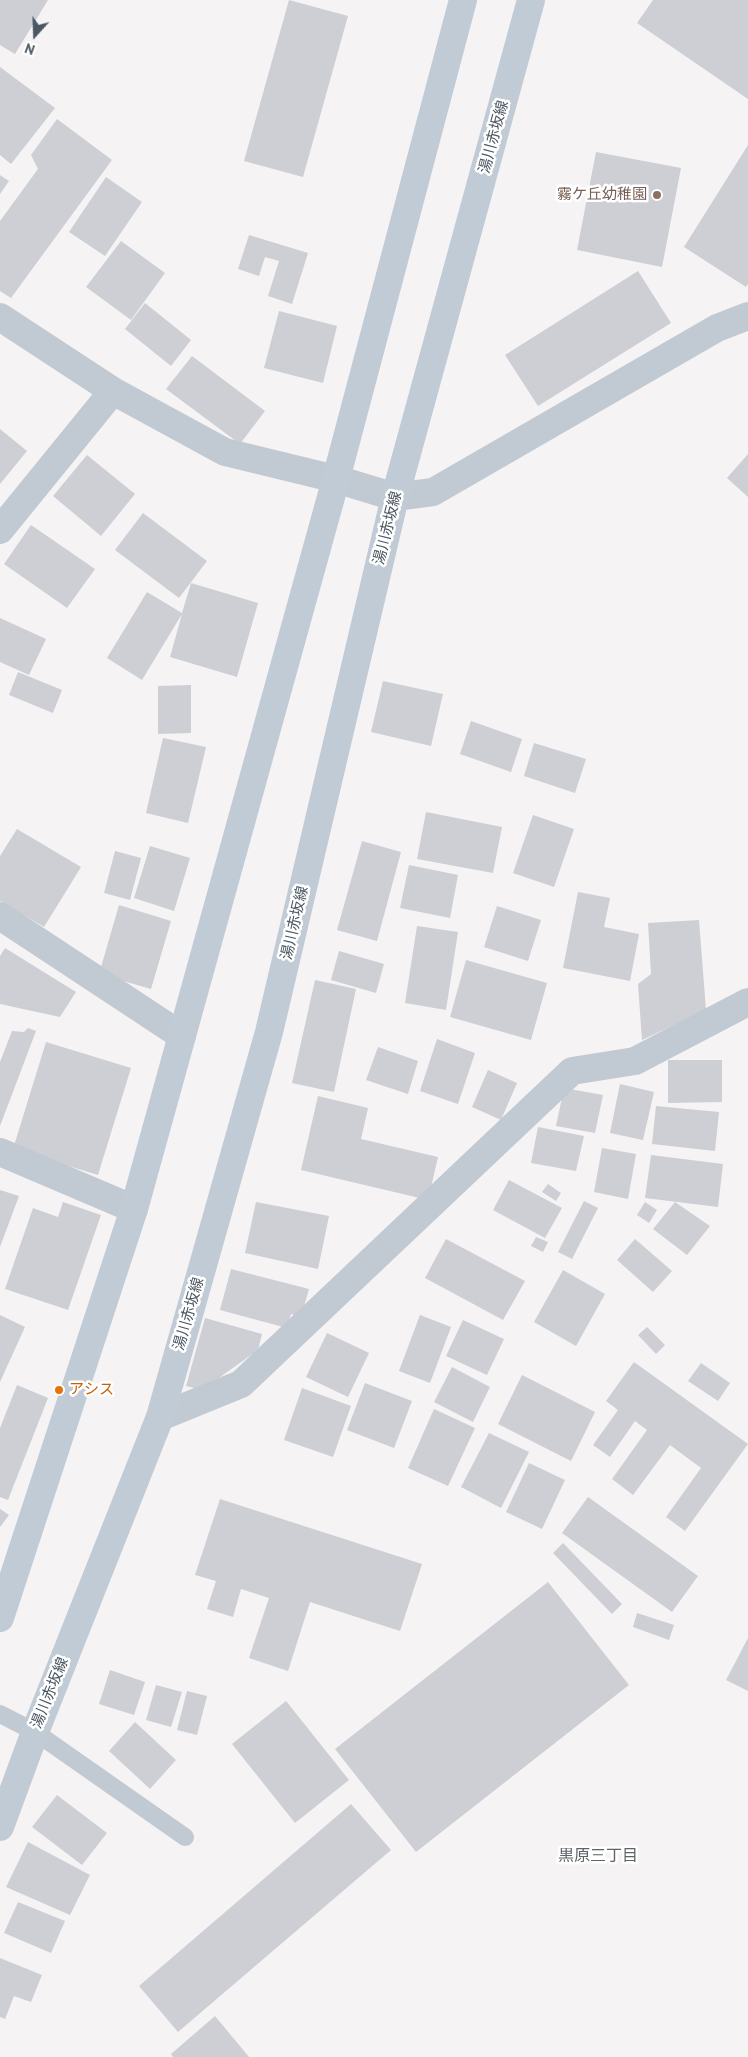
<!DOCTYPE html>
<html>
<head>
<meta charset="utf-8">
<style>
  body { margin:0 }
  #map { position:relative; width:748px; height:2057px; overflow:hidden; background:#f5f3f3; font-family:"PT Sans",sans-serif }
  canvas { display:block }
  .north { position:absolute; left:10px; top:10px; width:50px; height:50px; -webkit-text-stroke:4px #fff; paint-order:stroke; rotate:200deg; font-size:14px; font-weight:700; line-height:20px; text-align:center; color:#4a5661 }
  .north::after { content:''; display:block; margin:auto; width:18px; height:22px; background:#4a5661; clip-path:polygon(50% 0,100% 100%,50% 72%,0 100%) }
</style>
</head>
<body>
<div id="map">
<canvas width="748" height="2057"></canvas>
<div class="north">N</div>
</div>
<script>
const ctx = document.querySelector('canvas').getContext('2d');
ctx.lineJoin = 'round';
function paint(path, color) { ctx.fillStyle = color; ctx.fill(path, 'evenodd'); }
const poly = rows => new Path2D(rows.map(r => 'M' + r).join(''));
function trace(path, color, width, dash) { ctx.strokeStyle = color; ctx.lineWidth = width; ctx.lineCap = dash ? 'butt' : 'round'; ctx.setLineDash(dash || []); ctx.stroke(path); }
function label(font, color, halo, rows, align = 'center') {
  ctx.font = font + ' "PT Sans","Noto Sans JP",sans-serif'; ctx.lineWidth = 5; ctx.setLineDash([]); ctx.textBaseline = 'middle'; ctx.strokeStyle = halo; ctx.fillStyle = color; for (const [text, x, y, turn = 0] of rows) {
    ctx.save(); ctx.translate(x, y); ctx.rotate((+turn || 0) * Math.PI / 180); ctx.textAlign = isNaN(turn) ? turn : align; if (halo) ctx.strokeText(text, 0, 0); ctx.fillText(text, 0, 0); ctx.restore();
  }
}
paint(poly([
  [0,0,48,0,15,54,0,45],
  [289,0,348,16,303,177,244,161],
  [653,0,748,0,748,99,637,23],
  [0,67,55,108,11,164,0,155],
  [57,119,112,160,11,298,0,291,0,221,38,169,31,155],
  [748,145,748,284,746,287,684,247],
  [596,152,681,168,662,267,577,250],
  [0,175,9,181,0,194],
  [106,177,142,202,105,256,69,232],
  [249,235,308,253,292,304,268,296,279,261,265,257,259,276,238,269],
  [121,241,165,273,131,320,86,287],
  [638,271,671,323,538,406,505,355],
  [145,303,191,340,171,366,125,329],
  [279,311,337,326,323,383,264,368],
  [192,356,265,411,240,444,166,389],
  [0,429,27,451,0,484],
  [748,454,748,497,727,478],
  [87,455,135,494,101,536,53,496],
  [143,513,207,561,179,598,115,550],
  [31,525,95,569,67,608,4,564],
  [191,583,258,603,237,677,170,657,182,614,142,680,107,658,147,592,182,613],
  [0,618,46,639,29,675,0,662],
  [18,672,62,690,53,713,9,695],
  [383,681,443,694,431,746,371,732],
  [191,685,191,733,158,734,158,686],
  [471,721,522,739,511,772,460,754],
  [163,738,206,747,188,823,146,813],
  [534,743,586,759,575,793,524,776],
  [426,812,502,827,493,873,417,859],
  [533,815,574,829,554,887,513,873],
  [17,829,81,867,44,927,0,901,0,856],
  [362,841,401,852,377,941,337,930],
  [150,846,190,858,174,911,134,898],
  [115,851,141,858,130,900,104,893],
  [409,865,458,875,450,918,400,908],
  [578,892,610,898,604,927,639,934,630,981,563,968],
  [119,905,171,921,151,989,99,974],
  [497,906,541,920,528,961,484,947],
  [699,920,706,1010,642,1040,638,984,651,974,648,923],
  [417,926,458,932,446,1010,405,1003],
  [5,948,76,992,60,1017,0,1004,0,956],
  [339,951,384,964,376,993,331,980],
  [466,960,547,983,531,1040,450,1017],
  [315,980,356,989,334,1092,292,1083],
  [28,1028,36,1031,0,1126,0,1062,12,1031,24,1032],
  [437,1039,475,1053,458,1104,420,1091],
  [46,1042,131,1068,98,1175,13,1149],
  [378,1047,418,1061,408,1094,366,1080],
  [668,1060,722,1060,722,1102,668,1103],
  [488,1070,517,1083,501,1120,472,1107],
  [620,1084,654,1092,643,1140,610,1133],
  [564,1088,603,1095,595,1133,556,1126],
  [318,1096,368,1108,361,1139,438,1157,428,1200,301,1170],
  [656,1106,719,1112,715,1151,652,1144],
  [538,1127,584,1136,576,1171,531,1163],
  [602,1148,636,1154,628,1199,594,1192],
  [651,1155,723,1164,718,1207,645,1198],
  [509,1180,562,1208,545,1238,493,1210],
  [548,1184,561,1193,556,1201,542,1192],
  [0,1190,19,1196,0,1247],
  [584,1201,598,1208,572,1259,558,1252],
  [63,1202,101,1215,68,1310,5,1289,33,1208,58,1217],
  [256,1202,329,1216,318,1269,245,1253],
  [645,1202,657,1210,649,1223,637,1215],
  [675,1202,710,1226,687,1255,653,1229],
  [536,1237,548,1242,543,1252,531,1246],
  [446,1239,525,1281,503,1320,425,1278],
  [635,1239,672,1271,653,1292,617,1260],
  [231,1269,309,1289,301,1317,291,1314,287,1328,220,1310],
  [563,1270,605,1294,576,1346,534,1322],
  [0,1315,25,1327,0,1382],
  [420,1315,451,1327,430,1383,399,1371],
  [205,1318,262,1334,258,1350,202,1390,186,1386],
  [463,1320,504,1339,487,1375,446,1356],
  [647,1327,665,1345,656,1354,638,1335],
  [327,1333,369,1353,348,1397,306,1377],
  [634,1362,748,1444,685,1531,666,1517,701,1468,670,1445,633,1495,612,1479,647,1430,635,1421,610,1457,593,1445,618,1410,606,1401],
  [701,1363,730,1383,718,1401,688,1381],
  [452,1367,490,1387,473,1422,434,1402],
  [522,1375,595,1412,571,1461,498,1424],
  [365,1383,412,1401,394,1448,347,1430],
  [17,1385,48,1398,8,1500,0,1497,0,1428],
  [302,1388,351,1406,333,1457,284,1440],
  [434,1409,475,1428,448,1486,408,1468],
  [489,1433,529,1452,501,1508,461,1487],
  [529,1463,565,1480,542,1529,506,1512],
  [588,1497,698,1576,672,1612,562,1533],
  [220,1499,422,1564,400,1631,310,1602,288,1671,249,1658,269,1598,241,1589,233,1617,207,1609,216,1581,195,1575],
  [0,1509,9,1515,0,1527],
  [563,1543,622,1604,612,1614,553,1553],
  [548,1582,629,1685,416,1852,335,1749],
  [637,1613,674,1625,669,1640,633,1627],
  [748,1638,748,1691,726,1680],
  [110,1670,145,1682,134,1715,99,1704],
  [156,1685,182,1692,171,1727,146,1720],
  [187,1691,207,1696,197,1735,177,1730],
  [286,1701,349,1780,295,1823,232,1744],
  [135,1722,176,1760,150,1789,109,1751],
  [57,1795,107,1833,82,1865,32,1827],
  [351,1804,391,1850,178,2032,139,1986],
  [28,1842,90,1875,70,1915,6,1887],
  [18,1902,65,1921,51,1953,4,1933],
  [0,1958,42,1975,31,2002,14,1996,5,2019,0,2017],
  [215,2016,249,2057,173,2057,171,2054]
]), '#cdcfd5');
trace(poly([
  [0,1714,35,1732,185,1837]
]), '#c1cad2', 18);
trace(poly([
  [0,317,113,391,225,452,336,479,395,497,433,492,717,328,748,316],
  [0,530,113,391],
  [0,916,182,1036],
  [0,1152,134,1209],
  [160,1417,241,1384,572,1071,635,1061,748,1002]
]), '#c1cad2', 28);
trace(poly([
  [0,1618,134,1209,336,479,463,0],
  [0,1827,35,1732,160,1417,269,1032,395,497,531,0]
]), '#c1cbd6', 28);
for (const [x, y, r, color] of [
  [657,195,5,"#8d6e63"],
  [59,1390,5,"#e8710a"]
]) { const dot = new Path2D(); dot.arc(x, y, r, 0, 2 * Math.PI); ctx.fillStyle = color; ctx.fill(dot); trace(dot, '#fff', 2); }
label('15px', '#4a5661', '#fff', [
  ["湯川赤坂線",494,137,-75],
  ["湯川赤坂線",388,528,-76],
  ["湯川赤坂線",295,923,-77],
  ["湯川赤坂線",189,1314,-74],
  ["湯川赤坂線",50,1693,-68]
]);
label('15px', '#785e54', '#fff', [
  ["霧ケ丘幼稚園",647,195]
], 'right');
label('15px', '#c56008', '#fff', [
  ["アシス",69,1390]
], 'left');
label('16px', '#5f6368', '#fff', [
  ["黒原三丁目",598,1856]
]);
</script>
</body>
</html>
